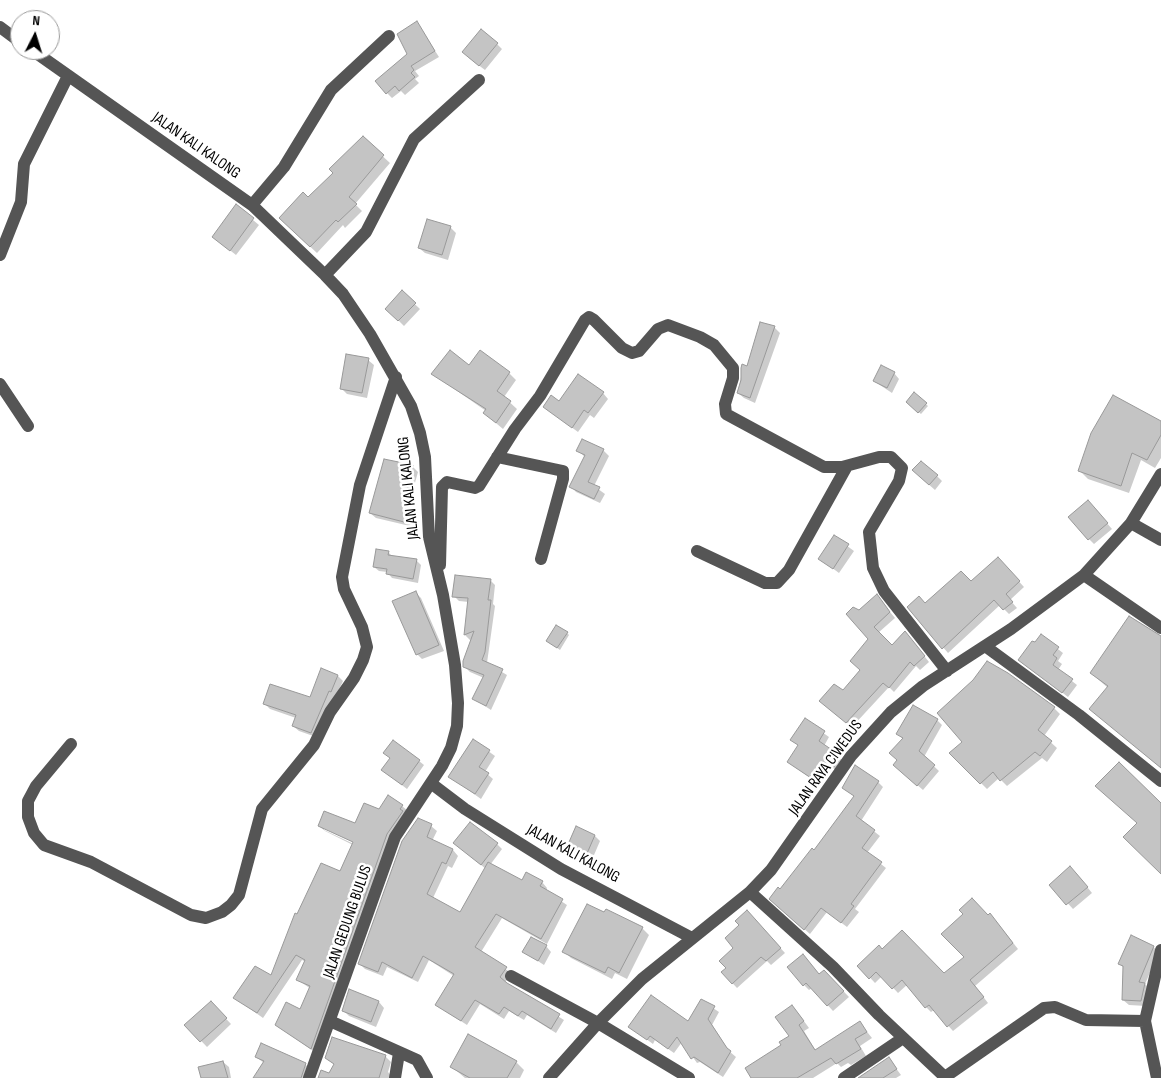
<!DOCTYPE html>
<html>
<head>
<meta charset="utf-8">
<style>
  body { margin:0 }
  #map { position:relative; width:1161px; height:1078px; overflow:hidden; background:#fff; font-family:"Sofia Sans Condensed",sans-serif }
  canvas { display:block }
  .north { position:absolute; left:10px; top:10px; width:50px; height:50px; box-sizing:border-box; background:#fff; border:1px solid #999; border-radius:50%; rotate:5deg; font-size:14px; font-weight:700; line-height:20px; text-align:center; color:#000 }
  .north::after { content:''; display:block; margin:auto; width:18px; height:22px; background:#000; clip-path:polygon(50% 0,100% 100%,50% 72%,0 100%) }
</style>
</head>
<body>
<div id="map">
<canvas width="1161" height="1078"></canvas>
<div class="north">N</div>
</div>
<script>
const ctx = document.querySelector('canvas').getContext('2d');
ctx.lineJoin = 'round';
function paint(path, color) { ctx.fillStyle = color; ctx.fill(path, 'evenodd'); }
const poly = rows => new Path2D(rows.map(r => 'M' + r).join(''));
function trace(path, color, width, dash) { ctx.strokeStyle = color; ctx.lineWidth = width; ctx.lineCap = dash ? 'butt' : 'round'; ctx.setLineDash(dash || []); ctx.stroke(path); }
function label(font, color, halo, rows, align = 'center') {
  ctx.font = font + ' "Sofia Sans Condensed",sans-serif'; ctx.lineWidth = 5; ctx.setLineDash([]); ctx.textBaseline = 'middle'; ctx.strokeStyle = halo; ctx.fillStyle = color; for (const [text, x, y, turn = 0] of rows) {
    ctx.save(); ctx.translate(x, y); ctx.rotate((+turn || 0) * Math.PI / 180); ctx.textAlign = isNaN(turn) ? turn : align; if (halo) ctx.strokeText(text, 0, 0); ctx.fillText(text, 0, 0); ctx.restore();
  }
}
paint(poly([
  [417,23,439,57,415,71,419,76,415,79,419,83,405,95,401,91,392,98,387,93,409,54],
  [497,44,502,49,485,70,469,58],
  [363,138,390,163,355,204,362,211,345,228,343,225,317,253,287,225],
  [236,206,259,225,236,255,213,237],
  [450,227,456,233,448,260,425,253,419,248],
  [402,292,420,309,404,326,392,314],
  [774,327,780,333,755,403,744,398,738,393,743,366,748,367],
  [368,360,374,365,367,398,347,394,341,388],
  [469,367,509,373,516,380,504,397,517,409,503,429,484,413,486,411,433,374],
  [894,373,899,379,892,393,874,381],
  [603,393,608,399,594,418,590,415,578,432,544,407],
  [914,394,928,406,921,414,907,402],
  [1161,422,1161,458,1155,468,1141,460,1129,493,1088,479,1080,471],
  [582,440,603,450,609,456,594,486,605,494,600,503,576,492,571,486,585,457,577,450],
  [412,466,418,472,411,497,416,502,410,526,376,518,370,513],
  [919,476,937,476,942,481,935,490],
  [1093,507,1112,529,1094,544,1089,539],
  [835,537,854,551,839,573,820,559],
  [388,552,393,557,416,560,421,565,418,583,392,578,387,572,379,571,374,567],
  [1003,564,1024,587,1010,600,1017,608,1009,614,1000,605,948,653,909,607,925,605,971,583],
  [490,580,495,585,493,604,495,606,487,663,507,675,491,710,474,699,484,678,470,672,464,666,473,639,470,640,465,635,469,602,459,601,454,596],
  [416,593,421,598,444,651,422,659,417,654],
  [881,601,895,618,878,633,892,647,910,638,929,662,920,670,916,666,894,692,889,687,852,727,826,706,843,692,862,670,870,639,859,611],
  [567,633,569,635,560,650,550,643],
  [1041,636,1063,653,1058,661,1062,664,1058,670,1077,685,1068,697,1020,660],
  [1161,636,1161,768,1091,709,1108,688,1091,673],
  [338,676,343,681,316,737,299,731,293,726,296,718,270,709,265,704,310,698],
  [1054,708,1060,714,1044,736,1057,748,1047,762,1042,758,1007,786,999,778,987,789,978,780],
  [805,720,829,737,824,746,845,762,838,772,831,767,819,784,788,762,799,746,792,740],
  [937,720,942,725,924,757,939,771,923,790,900,770,899,761,903,739,898,734],
  [473,740,495,756,485,772,493,779,481,799,450,777],
  [385,753,419,761,424,765,407,789,382,770,391,759],
  [878,782,883,787,861,821,880,836,867,853,886,868,855,909,859,912,847,927,827,912,810,934,776,904,781,891,814,852,855,797,843,787],
  [402,806,408,811,316,1053,277,1025,301,1010,311,989,298,980,306,962,302,960,263,1018,235,998,271,977,298,915,341,873,353,845,325,831,319,826,356,825,379,811],
  [324,828,359,844,358,846,324,830],
  [431,826,437,831,432,841,453,850,458,856,452,868,448,866,433,898,461,914,486,869,460,848,497,844,502,849,490,865,522,882,542,882,547,888,546,891,567,905,547,944,502,918,481,952,511,973,505,983,564,1020,556,1033,527,1015,524,1020,509,1011,504,1019,480,1004,467,1025,436,1005,454,976,429,960,418,982,387,967,383,976,365,969,360,964],
  [595,836,600,841,591,862,573,854,568,849],
  [1076,873,1092,893,1073,909,1051,885],
  [605,914,642,928,649,935,627,979,615,973,612,979,571,958,564,951],
  [752,917,785,953,771,965,767,961,737,988,722,972,727,968,735,948],
  [988,917,995,920,1018,949,975,986,988,1003,953,1031,934,1010,931,1012,926,1007,908,984,898,993,882,976,875,983,859,966,883,950,944,975,966,957],
  [546,946,551,952,544,965,524,952],
  [1153,947,1159,952,1145,984,1150,989,1146,1006,1129,1005,1123,1000,1124,968,1120,964],
  [802,956,820,975,824,971,849,997,833,1011,812,988,809,990,804,985],
  [350,991,379,1002,384,1008,376,1027,349,1016,343,1010],
  [701,1000,719,1012,712,1025,729,1051,736,1057,723,1077,700,1062,697,1063,682,1042,674,1053,655,1040,653,1044,630,1027,689,1022],
  [211,1003,231,1024,207,1047,186,1025],
  [798,1013,809,1028,804,1031,816,1051,860,1023,872,1038,860,1046,866,1056,851,1065,848,1063,841,1067,837,1063,813,1078,752,1078,791,1036],
  [333,1039,385,1056,391,1062,388,1072,393,1078,319,1078,329,1075,335,1065,326,1058],
  [256,1057,305,1064,311,1070,308,1078,254,1078,264,1063],
  [889,1059,901,1075,896,1078,861,1078],
  [223,1062,229,1067,231,1078,202,1078],
  [516,1062,524,1070,520,1078,465,1078,451,1066]
]), '#0003');
const building = poly([
  [417,21,435,51,411,66,414,70,411,73,415,77,399,91,395,86,386,94,375,81,407,54,397,34,417,21],
  [481,29,498,43,479,66,462,52,481,29],
  [363,136,384,155,349,197,357,204,338,222,336,220,310,247,279,218,303,192,308,197,333,173,329,169,363,136],
  [236,204,254,218,230,251,212,237,236,204],
  [427,219,451,226,442,255,418,248,427,219],
  [402,290,416,303,398,321,385,309,402,290],
  [760,322,775,326,750,398,737,393,741,380,741,368,742,364,747,366,760,322],
  [450,350,469,365,480,350,510,372,497,391,511,401,496,423,483,413,486,409,431,374,450,350],
  [346,354,369,358,362,393,340,389,346,354],
  [881,365,895,372,887,388,873,381,881,365],
  [578,374,604,392,588,413,584,410,572,428,543,407,551,395,559,401,578,374],
  [914,392,927,403,918,413,906,402,914,392],
  [1113,395,1161,421,1161,435,1147,460,1132,453,1121,486,1078,471,1091,433,1113,395],
  [582,439,604,449,588,482,600,487,594,499,569,487,585,455,576,451,582,439],
  [384,459,413,465,406,494,411,495,404,522,369,513,384,459],
  [921,461,938,475,929,485,912,470,921,461],
  [1088,500,1108,523,1088,540,1068,517,1088,500],
  [834,535,849,544,833,569,818,559,834,535],
  [376,549,389,551,388,555,417,559,413,579,386,574,387,569,373,567,376,549],
  [998,557,1020,581,1006,594,1013,602,1003,610,994,600,942,649,907,607,919,596,925,603,961,571,971,581,998,557],
  [455,575,491,579,488,600,491,600,485,652,482,660,503,669,486,706,472,699,484,675,463,667,463,661,474,631,464,635,468,598,452,597,455,575],
  [416,591,439,645,416,655,392,601,416,591],
  [877,594,890,612,874,627,892,645,905,631,925,656,914,666,910,662,889,688,883,683,846,723,819,701,834,684,843,690,860,670,850,661,868,639,846,614,853,607,859,610,877,594],
  [1129,616,1161,636,1161,768,1089,709,1108,686,1090,673,1129,616],
  [556,625,568,632,557,648,546,641,556,625],
  [1041,634,1059,647,1053,655,1057,658,1053,665,1073,679,1062,693,1018,660,1032,641,1035,642,1041,634],
  [987,661,1008,673,1055,707,1038,730,1052,741,1040,756,1035,752,1000,781,993,772,980,784,949,753,962,742,937,713,973,680,987,661],
  [321,668,338,675,331,692,329,691,311,733,292,726,296,715,263,704,270,684,310,697,321,668],
  [913,705,938,719,919,751,935,765,917,786,893,765,897,760,889,753,903,738,896,734,913,705],
  [805,718,825,731,819,741,841,756,833,768,825,763,814,780,787,762,798,745,790,740,805,718],
  [473,739,490,750,479,767,489,773,475,794,448,777,473,739],
  [393,740,420,760,402,785,381,770,390,758,383,753,393,740],
  [1119,762,1161,803,1161,874,1123,837,1137,823,1095,786,1119,762],
  [855,765,879,781,856,816,875,830,862,848,882,862,851,904,854,906,841,923,821,908,804,930,769,899,778,887,780,889,812,848,814,850,854,796,842,788,855,765],
  [388,795,403,805,400,809,403,811,387,834,311,1049,275,1025,286,1002,300,1009,310,986,296,980,305,960,296,955,257,1013,233,998,255,966,271,975,295,913,297,914,321,863,340,871,353,842,318,826,324,811,355,823,364,803,379,809,388,795],
  [418,818,432,824,427,837,453,849,446,864,442,862,427,894,460,912,488,862,522,880,526,872,543,881,540,886,563,899,541,939,496,914,475,947,507,967,500,977,507,983,560,1014,551,1029,522,1011,518,1016,504,1007,499,1014,475,1000,461,1021,435,1005,454,974,423,956,412,978,382,962,378,972,358,964,402,841,418,818],
  [470,822,498,843,481,865,453,843,470,822],
  [576,826,595,835,585,858,566,849,576,826],
  [1070,866,1088,887,1066,905,1049,885,1070,866],
  [972,898,988,915,990,913,1013,943,970,980,984,997,947,1027,929,1005,925,1008,902,980,892,989,876,972,869,979,857,966,879,945,882,949,902,930,944,973,964,957,941,934,963,914,959,910,972,898],
  [587,904,604,912,606,909,643,927,619,973,608,967,605,973,562,952,587,904],
  [747,910,781,948,766,961,761,957,732,984,721,972,726,968,719,961,733,948,725,938,739,925,735,921,747,910],
  [1131,935,1154,946,1139,982,1145,983,1141,1001,1122,1000,1123,966,1118,964,1131,935],
  [531,937,547,945,538,961,522,952,531,937],
  [803,954,819,974,824,970,844,991,827,1006,806,983,803,986,787,967,803,954],
  [349,989,379,1001,371,1022,342,1011,349,989],
  [651,995,688,1021,701,999,715,1006,708,1019,727,1048,731,1051,718,1073,694,1057,691,1059,677,1037,668,1049,650,1036,647,1040,628,1027,651,995],
  [211,1001,227,1018,200,1042,184,1025,211,1001],
  [792,1005,804,1021,799,1025,815,1050,860,1021,867,1032,855,1039,861,1049,836,1064,831,1058,797,1078,751,1078,745,1068,781,1045,779,1042,789,1036,775,1017,792,1005],
  [468,1034,517,1061,507,1078,470,1078,450,1067,468,1034],
  [332,1037,386,1055,379,1078,318,1078,321,1070,329,1073,334,1064,325,1058,332,1037],
  [261,1043,306,1063,301,1078,253,1078,264,1061,255,1057,261,1043],
  [889,1057,897,1069,883,1078,858,1078,889,1057],
  [223,1061,228,1078,201,1078,198,1067,223,1061]
]);
paint(building, '#c4c4c4');
trace(building, '#999', 1);
trace(poly([
  [0,27,20,42],
  [32,50,252,205,325,275,343,294,370,334,411,406,420,433,425,457,429,537,443,595,455,665,458,703,457,726,451,748,442,766,395,837,309,1078],
  [252,205,284,167,331,90,389,36],
  [0,255,21,202,24,164,68,76],
  [325,275,366,232,414,139,479,80],
  [0,384,28,426],
  [497,457,563,471,563,479,541,559],
  [1131,523,1161,540],
  [697,551,765,583,777,583,789,570,847,466],
  [440,565,442,487,447,482,475,488,479,486,515,429,540,396,585,320,589,317,594,320,622,348,632,353,639,351,658,329,668,325,700,337,714,345,733,368,733,378,725,404,726,414,824,467,842,467,879,457,891,457,902,468,899,481,869,532,873,568,884,591,947,671],
  [1084,575,1161,628],
  [985,646,1079,715,1161,781],
  [71,744,36,786,28,801,28,817,34,833,44,845,91,862,191,915,206,918,222,912,231,905,239,895,262,809,314,745,330,712,354,678,363,660,367,647,362,627,344,589,342,577,360,485,396,377],
  [432,784,465,809,561,869,692,938],
  [750,892,833,967,879,1015,946,1078],
  [511,976,598,1023,689,1078],
  [330,1021,417,1060,427,1078],
  [945,1077,1044,1008,1055,1007,1086,1020,1145,1021],
  [395,1078,399,1053],
  [549,1078,598,1023,642,979,750,892,771,870,851,756,891,712,923,686,1011,629,1084,575,1131,523,1161,474],
  [844,1078,903,1038],
  [1157,1078,1145,1021,1161,950]
]), '#555', 12);
label('16px', '#000', '#fff', [
  ["JALAN KALI KALONG",196,146,35],
  ["JALAN KALI KALONG",409,488,-96],
  ["JALAN RAYA CIWEDUS",826,768,-54],
  ["JALAN KALI KALONG",573,854,29],
  ["JALAN GEDUNG BULUS",348,922,-71]
]);
</script>
</body>
</html>
